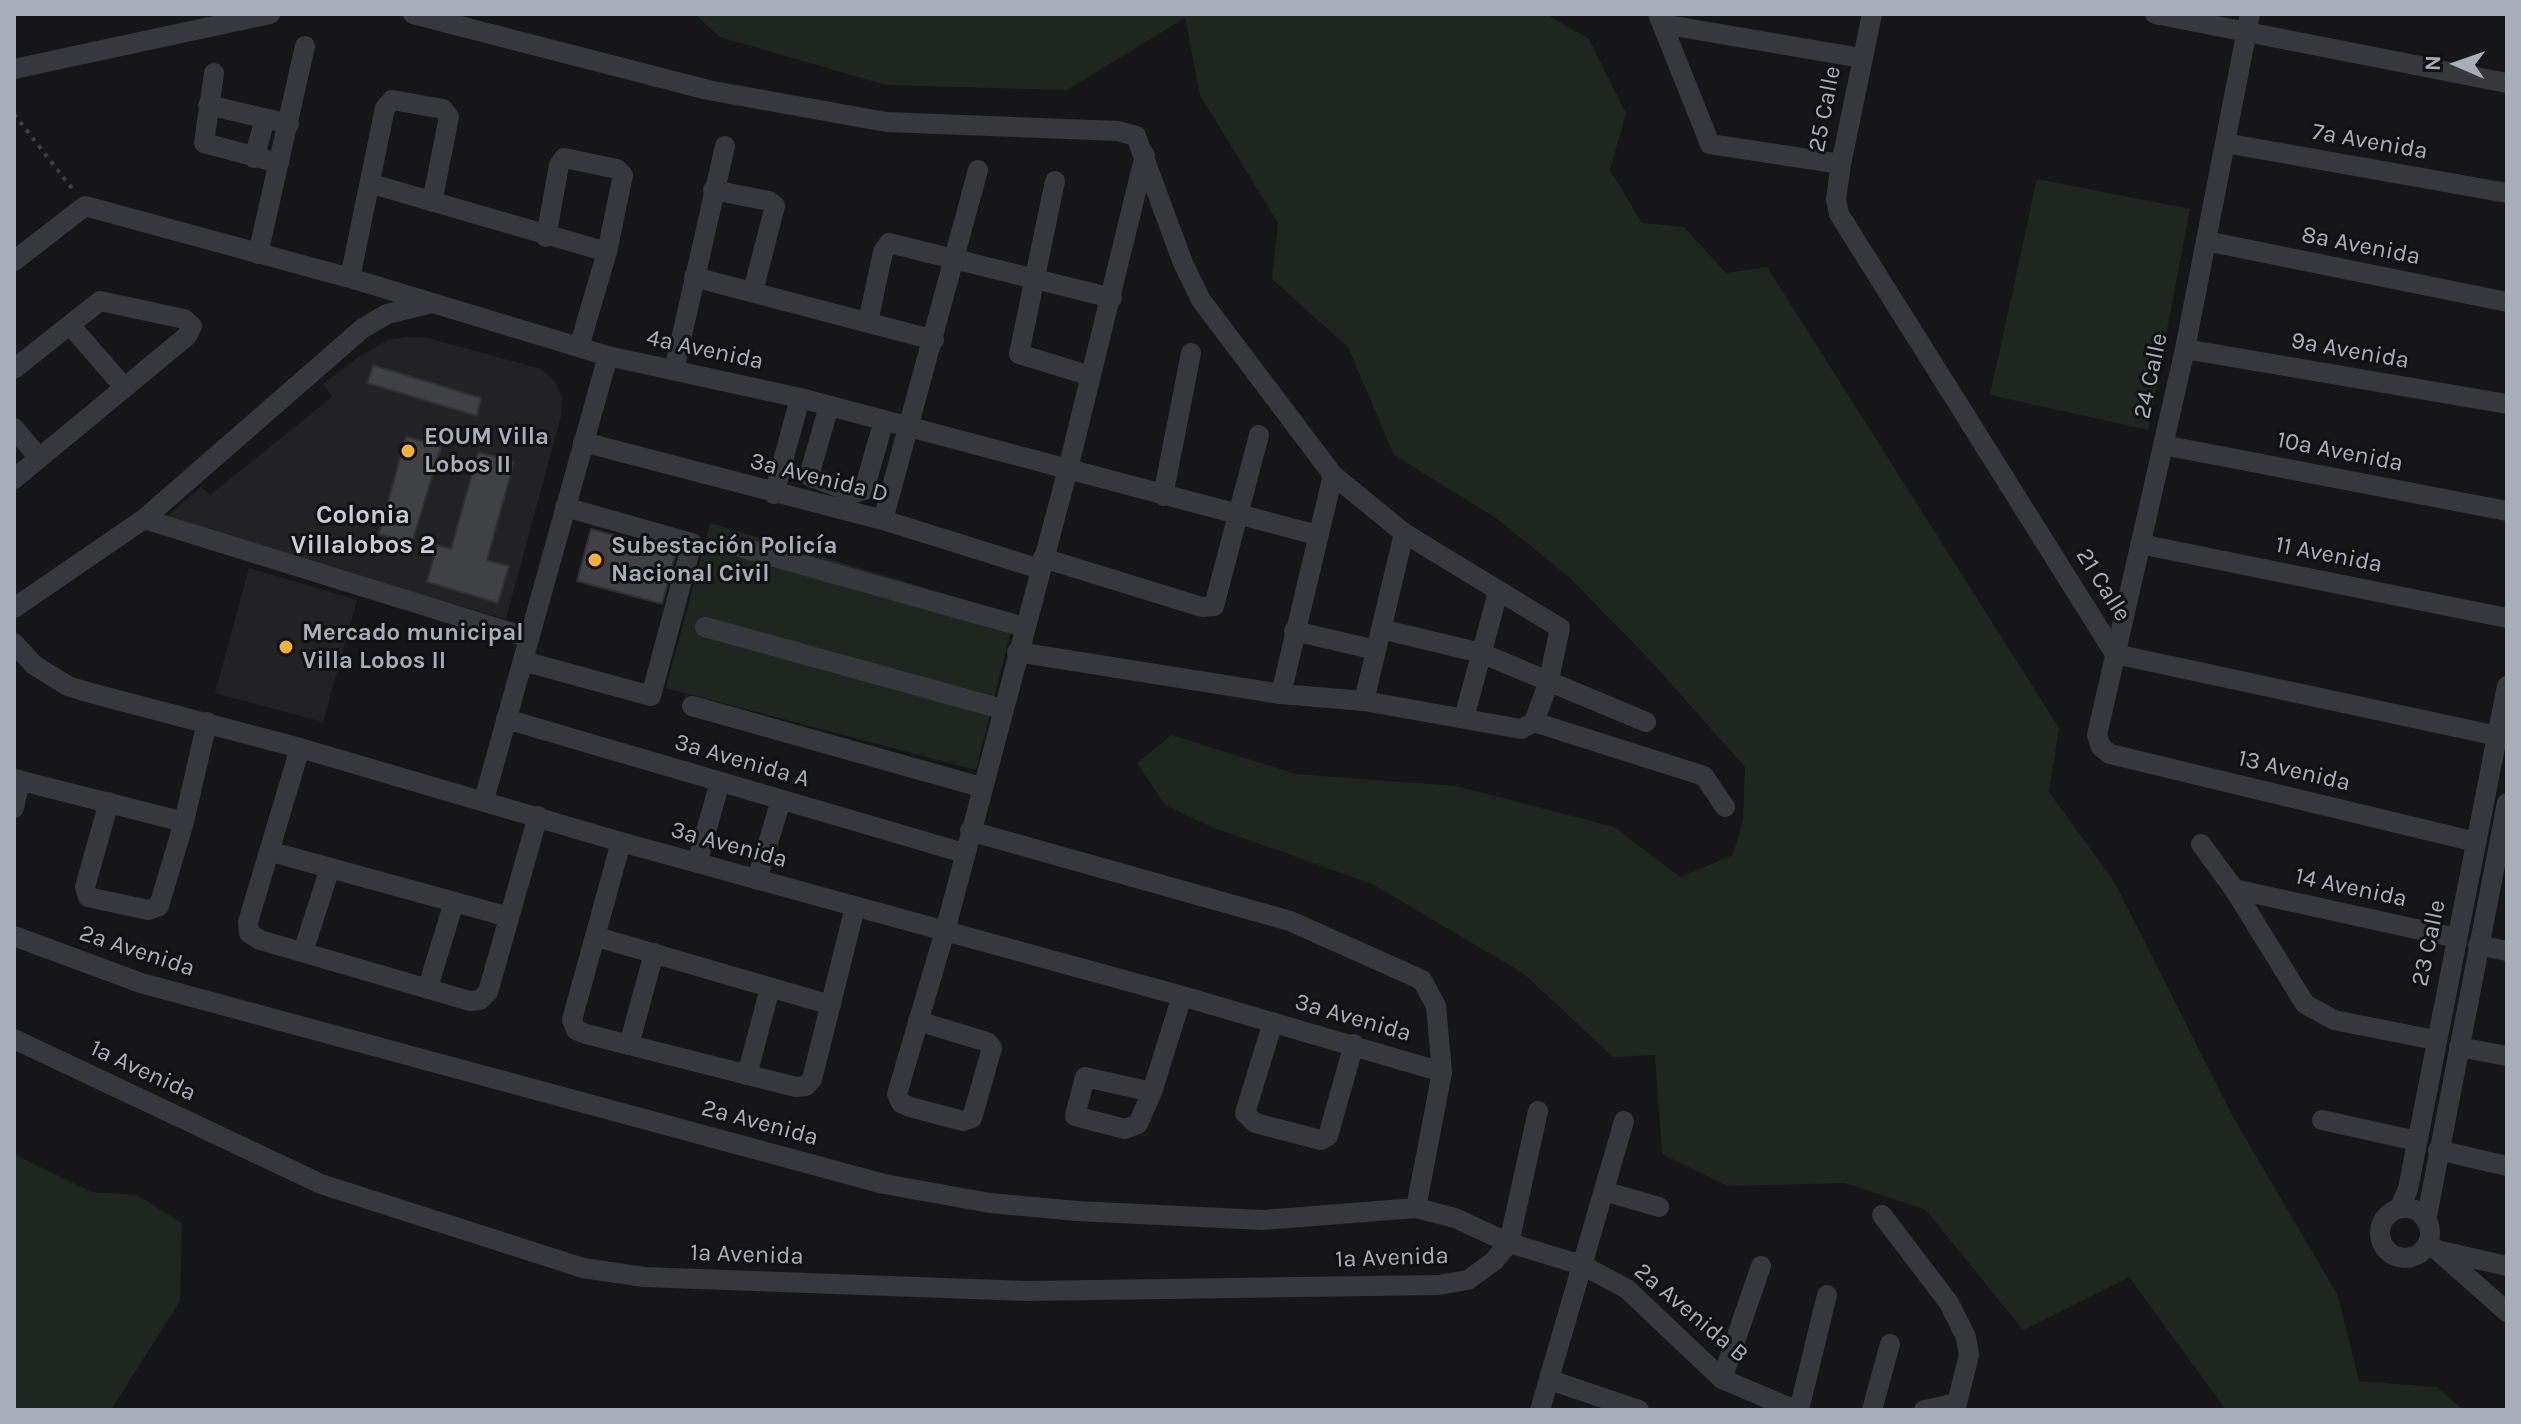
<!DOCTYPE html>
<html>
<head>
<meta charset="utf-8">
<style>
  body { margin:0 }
  #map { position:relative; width:2521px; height:1424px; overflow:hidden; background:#161618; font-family:Karla,sans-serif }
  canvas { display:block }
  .frame { position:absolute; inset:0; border:16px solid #a8adb8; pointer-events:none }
  .north { position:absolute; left:2417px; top:24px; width:80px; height:80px; -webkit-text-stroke:6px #111113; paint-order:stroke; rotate:272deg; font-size:22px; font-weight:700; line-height:32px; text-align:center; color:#a8adb8 }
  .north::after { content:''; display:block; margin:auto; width:28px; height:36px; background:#a8adb8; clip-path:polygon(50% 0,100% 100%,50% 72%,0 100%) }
</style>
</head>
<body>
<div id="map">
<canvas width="2521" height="1424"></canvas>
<div class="frame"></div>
<div class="north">N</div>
</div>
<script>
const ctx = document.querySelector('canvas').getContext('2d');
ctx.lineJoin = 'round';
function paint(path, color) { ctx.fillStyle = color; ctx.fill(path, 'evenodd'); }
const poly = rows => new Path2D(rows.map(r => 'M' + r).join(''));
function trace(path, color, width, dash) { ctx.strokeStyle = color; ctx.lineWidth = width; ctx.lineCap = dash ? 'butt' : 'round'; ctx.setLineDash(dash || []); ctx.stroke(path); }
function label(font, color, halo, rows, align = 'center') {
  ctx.font = font + ' Karla,sans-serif'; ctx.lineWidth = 6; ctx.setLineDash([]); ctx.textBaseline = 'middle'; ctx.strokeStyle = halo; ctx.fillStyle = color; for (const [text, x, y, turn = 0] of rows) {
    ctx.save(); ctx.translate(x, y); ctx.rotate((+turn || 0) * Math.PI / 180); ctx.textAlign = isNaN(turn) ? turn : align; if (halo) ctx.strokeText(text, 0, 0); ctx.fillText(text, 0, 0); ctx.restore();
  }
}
paint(poly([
  [407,337,428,338,541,369,555,382,562,396,561,416,506,619,162,521,201,487,210,495,332,397,323,384,357,358,388,340],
  [249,568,357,600,323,722,215,693]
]), '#222225');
paint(poly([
  [694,14,1545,14,1589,39,1626,113,1610,170,1642,223,1684,227,1726,273,1767,267,2059,728,2049,792,2115,883,2233,1117,2337,1294,2359,1381,2437,1387,2463,1410,2226,1410,2129,1277,2023,1330,1926,1210,1845,1183,1727,1186,1662,1154,1655,1055,1613,1057,1523,973,1372,884,1212,827,1165,805,1137,763,1171,735,1296,774,1456,786,1614,827,1680,877,1733,855,1743,820,1745,767,1651,661,1569,577,1496,518,1394,455,1348,347,1272,279,1278,223,1200,95,1185,18,1067,90,886,85,720,37],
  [2037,179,2190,209,2148,430,1990,395],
  [710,523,1015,615,976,770,666,688],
  [14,1154,91,1192,137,1195,182,1223,180,1301,111,1410,14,1410]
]), '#1e261f');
const building = poly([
  [373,365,481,398,477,416,367,383,373,365],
  [406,436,441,447,412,543,379,534,406,436],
  [478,452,514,462,487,560,509,566,498,603,427,582,437,545,451,549,478,452],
  [591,529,676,552,662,604,577,581,591,529]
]);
paint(building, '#404145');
trace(building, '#303034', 2);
trace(poly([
  [14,114,74,191]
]), '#3d3f44', 4, [4, 6]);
trace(poly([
  [413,14,708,90,886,122,1118,131,1136,136,1183,263,1201,300,1333,475,1404,533,1560,628,1548,684,1534,722],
  [1658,14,1710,144,1841,164],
  [1872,14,1841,164,1836,199,1839,214,2115,654,2507,738],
  [2155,14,2507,83],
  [2250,14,2185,349,2097,735,2101,747,2110,754,2476,842],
  [1662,24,1861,58],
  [14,69,270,14],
  [214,73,204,143,279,163],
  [208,105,289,124],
  [2225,143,2507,193],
  [254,158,265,119],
  [1055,181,1019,354,1091,376],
  [372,184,607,252],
  [713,190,769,201,775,206,753,291],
  [546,237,559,165,564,158,617,169,623,175,607,252,579,347],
  [2206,241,2507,302],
  [258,254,305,46],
  [14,261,85,206,350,278,608,356,800,398,1317,535],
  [694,277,934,340],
  [350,278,385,108,392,100,443,109,449,117,432,202],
  [868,322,883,252,889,243,1112,298],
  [70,325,124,387],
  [2185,349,2507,404],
  [14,369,100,301,184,319,192,326,187,336,14,479],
  [674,370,725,146],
  [829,406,809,476,853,493,864,490,884,420],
  [14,428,39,458],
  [583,442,883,520,1040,569],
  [2163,445,2507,511],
  [774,494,800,398],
  [1163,496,1191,353],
  [144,519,529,638],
  [883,520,978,170],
  [2140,544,2507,618],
  [743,548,1024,627],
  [1043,558,1202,607,1214,606,1259,435],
  [14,608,144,519,363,328,387,314,428,304],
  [705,627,1002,709],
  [1381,629,1481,653,1646,722],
  [1294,631,1376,650],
  [14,643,34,665,68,686,87,692,300,748,621,842,1182,996,1442,1072],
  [1017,652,1281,694,1364,701,1521,729,1534,722,1704,776,1725,807],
  [523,661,651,696,692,543,565,507],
  [1281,694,1333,475],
  [1364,701,1404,533],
  [692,706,981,787],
  [1464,718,1498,592],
  [506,719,964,853],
  [300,748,248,922,249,933,260,940,470,1001,480,1000,488,992,538,816],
  [14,779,184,822],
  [484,800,608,356],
  [109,802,85,887,88,897,148,910,159,906,184,822,207,722],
  [14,808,20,780],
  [970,831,1290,921,1422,980,1436,1006,1442,1072,1416,1208],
  [621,842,572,1020,576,1030,586,1034,796,1087,806,1086,812,1079,855,907],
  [2201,844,2234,889,2305,1004,2334,1020,2435,1040],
  [272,852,509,917],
  [697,863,720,782],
  [757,880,781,800],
  [2234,889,2457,938],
  [14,936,141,983,884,1184,990,1203,1077,1211,1263,1220,1416,1208,1455,1218,1509,1243,1582,1265,1627,1289,1722,1379,1795,1410],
  [597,937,831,1005],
  [2478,945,2507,951],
  [303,952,330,868],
  [428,987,454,902],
  [918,1021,987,1042,992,1048,972,1118,963,1121,910,1107,901,1103,897,1094,945,931,1068,469,1145,155],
  [1273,1022,1245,1113,1255,1123,1321,1140,1328,1136,1354,1044],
  [14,1039,321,1184,583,1268,644,1277,1026,1291,1438,1285,1468,1280,1494,1261,1509,1243,1538,1111],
  [629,1045,654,953],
  [2459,1047,2507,1056],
  [747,1075,770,988],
  [1152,1092,1085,1077,1075,1116,1125,1129,1138,1124,1152,1092,1182,996],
  [2322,1120,2417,1141],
  [2438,1150,2507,1166],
  [1604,1191,1659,1207],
  '2380 1233a25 25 0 1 1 50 0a25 25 0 1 1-50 0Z',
  [2399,1209,2408,1189,2507,686],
  [1882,1215,1949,1303,1966,1337,1969,1355,1957,1403,1924,1410],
  [2426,1221,2507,803],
  [2428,1242,2507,1312],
  [2441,1251,2507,1266],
  [1722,1379,1761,1266],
  [1550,1380,1639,1410],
  [1540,1410,1624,1121],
  [1799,1410,1827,1295],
  [1872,1410,1890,1344]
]), '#37383d', 20);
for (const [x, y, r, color] of [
  [408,451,8,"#f2b134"],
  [595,560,8,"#f2b134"],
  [286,647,8,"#f2b134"]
]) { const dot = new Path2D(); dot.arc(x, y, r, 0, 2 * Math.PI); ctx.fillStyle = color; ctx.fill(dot); trace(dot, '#111113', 3); }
label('24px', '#a8adb8', '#111113', [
  ["25 Calle",1825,109,-79],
  ["7a Avenida",2370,142,10],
  ["8a Avenida",2361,246,11],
  ["4a Avenida",705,350,12],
  ["9a Avenida",2350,351,10],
  ["24 Calle",2151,376,-78],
  ["10a Avenida",2340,452,11],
  ["3a Avenida D",819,478,14],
  ["11 Avenida",2329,555,11],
  ["21 Calle",2103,585,58],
  ["3a Avenida A",742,761,16],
  ["13 Avenida",2294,771,13],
  ["3a Avenida",729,845,15],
  ["14 Avenida",2351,888,12],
  ["23 Calle",2429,943,-78],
  ["2a Avenida",137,951,18],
  ["3a Avenida",1353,1018,16],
  ["1a Avenida",143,1071,25],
  ["2a Avenida",760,1123,15],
  ["1a Avenida",747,1255,2],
  ["1a Avenida",1392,1258,-2],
  ["2a Avenida B",1691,1313,40]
]);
label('bold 24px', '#a8adb8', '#111113', [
  ["EOUM Villa",424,437],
  ["Lobos II",424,465],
  ["Subestación Policía",611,546],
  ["Nacional Civil",611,574],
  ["Mercado municipal",302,633],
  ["Villa Lobos II",302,661]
], 'left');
label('bold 26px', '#c9ccd4', '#111113', [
  ["Colonia",363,516],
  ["Villalobos 2",363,546]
]);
</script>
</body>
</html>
